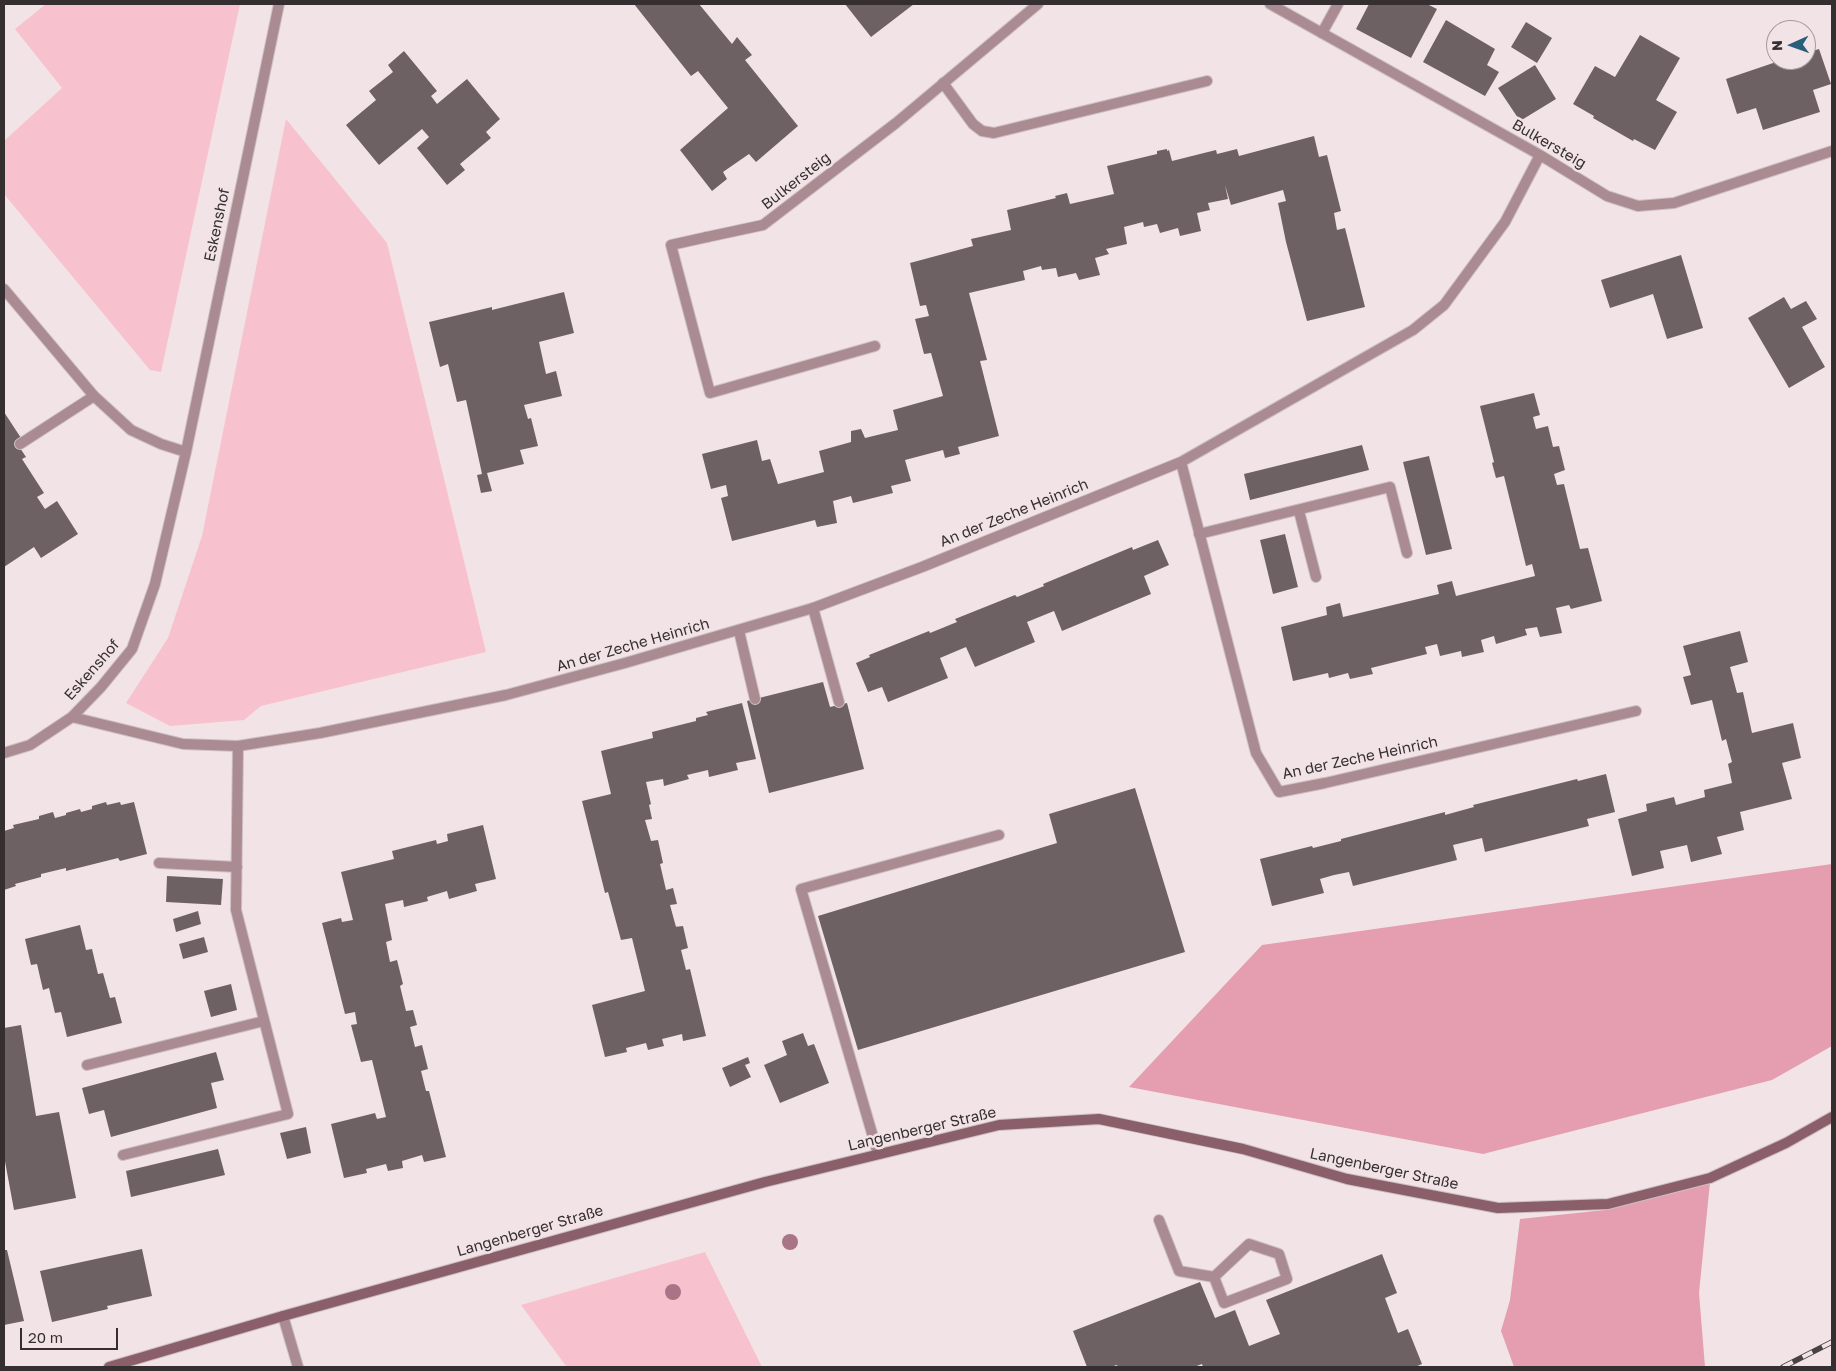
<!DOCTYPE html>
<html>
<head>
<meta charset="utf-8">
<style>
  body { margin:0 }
  #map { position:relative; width:1836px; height:1371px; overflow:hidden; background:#f2e3e6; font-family:"Golos Text",sans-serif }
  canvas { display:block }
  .frame { position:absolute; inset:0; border:5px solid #352f31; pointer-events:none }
  .north { position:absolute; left:1766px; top:20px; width:50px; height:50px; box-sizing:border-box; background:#f2e3e6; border:1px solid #a69b9e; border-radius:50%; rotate:268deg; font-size:14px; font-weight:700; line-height:20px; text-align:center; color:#352f31 }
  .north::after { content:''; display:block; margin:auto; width:18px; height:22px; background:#295f7a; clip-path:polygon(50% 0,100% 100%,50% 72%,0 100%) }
  .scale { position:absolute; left:20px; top:1328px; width:98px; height:22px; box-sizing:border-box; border:2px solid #352f31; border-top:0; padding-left:6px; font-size:15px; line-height:18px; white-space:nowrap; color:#352f31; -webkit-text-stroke:4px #f2e3e6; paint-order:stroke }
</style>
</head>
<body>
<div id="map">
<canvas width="1836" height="1371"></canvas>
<div class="frame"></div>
<div class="north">N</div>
<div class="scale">20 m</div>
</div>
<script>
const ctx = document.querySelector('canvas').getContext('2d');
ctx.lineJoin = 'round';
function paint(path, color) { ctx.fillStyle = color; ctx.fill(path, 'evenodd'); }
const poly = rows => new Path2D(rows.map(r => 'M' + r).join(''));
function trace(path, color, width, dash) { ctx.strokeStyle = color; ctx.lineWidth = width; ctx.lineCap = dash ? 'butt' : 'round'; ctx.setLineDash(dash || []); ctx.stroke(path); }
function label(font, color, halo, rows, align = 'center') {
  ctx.font = font + ' "Golos Text",sans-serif'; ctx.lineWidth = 5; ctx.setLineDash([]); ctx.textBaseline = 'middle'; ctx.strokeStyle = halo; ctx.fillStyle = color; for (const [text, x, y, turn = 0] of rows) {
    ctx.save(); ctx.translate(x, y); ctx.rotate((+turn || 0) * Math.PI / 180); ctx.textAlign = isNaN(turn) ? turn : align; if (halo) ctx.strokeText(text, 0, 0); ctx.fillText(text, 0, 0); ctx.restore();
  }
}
paint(poly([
  [46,4,240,4,161,372,150,370,4,194,4,141,62,88,15,29],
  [286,119,387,243,486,652,261,706,244,720,170,726,126,703,168,638,202,536],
  [705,1252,762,1367,570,1367,566,1366,521,1305]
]), '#f8c1ce');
paint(poly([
  [1832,864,1832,1046,1772,1080,1483,1154,1129,1087,1262,945],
  [1710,1182,1699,1293,1705,1367,1514,1367,1501,1331,1510,1300,1520,1219,1605,1210]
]), '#e49eb0');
paint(poly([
  [634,4,699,4,732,44,737,37,752,55,745,60,798,126,756,162,749,154,723,172,727,179,712,191,680,150,728,108,698,71,691,76],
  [845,4,914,4,871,37],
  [1369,4,1427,4,1437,9,1411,58,1356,29],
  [1446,20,1495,49,1487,65,1499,72,1485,96,1423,62],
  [1526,22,1552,38,1537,63,1511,47],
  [1640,35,1680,58,1656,100,1677,112,1655,150,1634,139,1633,141,1593,118,1594,116,1573,104,1595,66,1615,77],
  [1819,49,1831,84,1813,90,1820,112,1763,130,1756,108,1737,114,1726,79,1782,60,1806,60,1806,53],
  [404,51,437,91,431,96,437,104,467,79,500,119,486,132,491,138,460,164,465,170,447,185,417,148,429,137,422,129,379,165,346,125,376,100,369,91,393,72,388,65],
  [1535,65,1556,99,1520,121,1498,88],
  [1314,136,1319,157,1327,155,1341,211,1334,213,1337,230,1345,228,1365,307,1307,321,1286,242,1278,203,1286,201,1283,190,1231,205,1225,185,1228,199,1208,203,1210,210,1197,213,1201,231,1180,236,1178,228,1160,233,1157,224,1144,227,1143,222,1124,227,1127,244,1106,249,1109,254,1095,258,1100,275,1079,280,1076,273,1058,277,1056,268,1042,270,1041,266,1023,271,1025,280,969,293,987,360,980,361,999,436,958,447,960,454,945,458,943,450,905,460,911,481,891,486,893,493,853,503,851,496,833,501,837,523,817,527,815,520,732,541,721,498,728,496,726,485,711,489,702,454,757,440,762,461,770,459,778,484,824,472,819,451,851,442,851,431,861,429,865,438,898,430,893,410,943,396,931,353,924,354,915,319,929,316,926,305,920,306,910,263,973,246,971,239,1011,230,1007,210,1056,198,1055,196,1067,193,1070,204,1114,194,1107,166,1157,154,1157,151,1167,149,1167,151,1169,150,1172,161,1216,150,1217,154,1237,149,1239,156],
  [1681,255,1703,328,1667,339,1653,294,1610,308,1601,280],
  [564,292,574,333,539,342,546,374,556,371,562,396,524,405,528,419,531,418,538,446,520,450,524,464,487,473,492,491,481,493,477,475,482,474,466,400,457,402,448,364,440,367,429,322,492,307,492,310],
  [1784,297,1791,309,1806,301,1817,319,1802,327,1825,367,1789,388,1748,318],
  [1534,393,1540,415,1533,417,1536,429,1548,426,1553,447,1559,446,1565,470,1554,474,1557,485,1564,484,1580,549,1588,548,1602,601,1571,609,1569,605,1556,608,1562,633,1540,637,1537,627,1525,629,1527,635,1496,644,1494,636,1481,640,1484,652,1462,657,1461,651,1440,656,1437,644,1425,647,1427,654,1371,668,1373,674,1350,679,1348,673,1329,678,1328,673,1293,681,1281,627,1327,615,1326,607,1340,603,1343,617,1439,594,1437,585,1452,581,1456,596,1535,576,1532,564,1526,566,1504,476,1496,478,1492,463,1494,462,1480,406],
  [4,412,21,438,16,442,26,457,22,459,44,493,37,497,45,509,57,501,78,534,41,558,34,547,4,567],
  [1362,445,1369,470,1250,500,1244,474],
  [1429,456,1452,549,1426,555,1403,462],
  [1285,534,1298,587,1273,594,1260,540],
  [1158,540,1169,565,1144,576,1151,594,1062,631,1054,611,1027,622,1035,642,975,667,966,647,940,658,948,678,888,702,882,687,868,692,856,663,870,657,869,655,929,631,930,633,957,622,955,619,1015,595,1017,597,1044,586,1043,584,1132,547,1133,550],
  [1740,631,1748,662,1730,667,1737,693,1743,692,1752,733,1793,723,1801,758,1782,763,1792,799,1740,812,1744,830,1717,837,1722,854,1691,862,1687,845,1660,851,1664,868,1632,876,1618,819,1647,811,1646,804,1674,797,1676,805,1705,797,1704,790,1732,783,1728,764,1732,762,1726,739,1722,741,1712,700,1691,705,1683,677,1691,675,1683,646],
  [823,682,830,707,847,703,864,769,769,793,747,701],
  [742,703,756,759,736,763,738,770,709,777,708,770,687,775,689,779,664,786,663,779,646,782,651,804,649,805,652,819,645,820,651,841,658,840,663,863,660,864,666,890,673,888,677,904,670,905,676,927,674,927,683,926,688,948,681,950,686,970,690,969,706,1036,683,1041,682,1034,662,1039,664,1046,648,1050,646,1043,626,1048,627,1052,605,1057,592,1005,645,991,632,938,621,940,608,892,605,893,582,801,611,794,601,751,653,738,652,732,696,721,696,718,708,715,706,712],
  [1606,774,1615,812,1587,819,1589,826,1485,852,1482,838,1453,845,1457,860,1353,886,1349,872,1334,875,1320,879,1324,893,1272,906,1260,859,1312,846,1313,848,1341,841,1341,839,1445,812,1445,815,1474,807,1473,805,1577,779,1578,781],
  [1135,788,1185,952,858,1050,818,916,1057,843,1049,814],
  [106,802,107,805,120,802,121,805,134,802,147,854,120,861,118,858,66,871,66,868,41,874,41,877,15,884,16,886,4,890,4,831,14,828,13,825,39,819,39,816,53,812,55,818,66,815,66,813,80,809,81,812,92,809,92,806],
  [483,825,496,879,475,884,477,891,449,899,447,891,427,897,428,901,404,907,403,900,385,904,392,940,386,942,390,962,397,960,403,984,400,986,406,1011,413,1010,417,1025,410,1027,415,1047,422,1045,428,1069,421,1071,426,1091,429,1091,446,1157,424,1162,422,1155,402,1161,403,1168,388,1171,386,1164,366,1169,367,1173,344,1178,331,1124,375,1113,377,1119,386,1117,372,1060,361,1062,351,1025,357,1024,355,1012,345,1014,322,923,341,918,342,922,353,920,341,872,394,859,392,851,436,840,437,844,448,841,447,834],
  [167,876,223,879,221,905,166,902],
  [198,911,201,924,176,932,173,919],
  [80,925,86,950,92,949,98,974,103,973,110,998,115,997,122,1023,67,1037,61,1012,55,1013,49,988,43,990,37,964,31,965,25,939],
  [204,937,208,952,183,959,179,944],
  [231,984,237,1010,211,1017,204,991],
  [21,1025,36,1116,59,1112,76,1198,14,1210,4,1156,4,1028],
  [803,1033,808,1046,814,1044,829,1083,780,1103,764,1065,787,1055,782,1041],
  [216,1052,224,1080,211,1083,217,1108,111,1137,104,1110,89,1114,82,1088],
  [748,1057,750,1063,745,1065,751,1077,730,1087,722,1068],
  [306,1127,311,1153,287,1159,280,1133],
  [218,1149,225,1175,131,1197,126,1171],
  [142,1249,152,1296,107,1306,108,1309,52,1322,40,1271],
  [4,1250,7,1250,24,1321,4,1325],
  [1382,1254,1397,1293,1385,1298,1398,1333,1408,1329,1422,1364,1415,1367,1203,1367,1202,1364,1194,1367,1118,1367,1117,1365,1110,1367,1087,1367,1073,1331,1200,1282,1215,1318,1235,1310,1249,1346,1280,1334,1266,1300]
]), '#6e6164');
const lane = poly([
  [1322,33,1338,4],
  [943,83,973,124,982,131,994,133,1207,81],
  [707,237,671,245,710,393,875,346],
  [20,444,94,396],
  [1299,511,1316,577],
  [1199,534,1390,487,1407,553],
  [813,608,839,702],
  [739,631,755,699],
  [159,863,237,867],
  [87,1065,264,1021],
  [878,1154,801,889,999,835],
  [123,1155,288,1114,236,910,238,746],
  [1159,1220,1179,1271,1214,1277,1249,1244,1279,1254,1287,1279,1224,1303,1214,1277]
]);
const street = poly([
  [1270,4,1540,155,1607,196,1638,206,1674,203,1832,151],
  [707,237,763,225,896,123,1038,4],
  [4,289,94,396,131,430,161,444,186,452],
  [1181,462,1256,753,1279,792,1325,783,1636,711],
  [72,717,183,744,238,746,320,733,506,695,625,663,813,608,922,567,1181,462,1413,330,1444,305,1505,222,1540,155],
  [4,753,30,745,72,717,101,687,132,649,155,584,186,452,279,4],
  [283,1316,298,1367]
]);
const secondary = poly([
  [109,1367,283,1316,765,1182,999,1125,1099,1119,1243,1149,1347,1179,1498,1208,1608,1204,1710,1178,1786,1143,1832,1117]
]);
trace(lane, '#ccbfc2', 12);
trace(street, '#ccbfc2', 12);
trace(secondary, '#ccbfc2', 12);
trace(lane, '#aa8b92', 10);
trace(street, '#aa8b92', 10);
trace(secondary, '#8a5f6a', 10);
const rail = poly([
  [1783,1367,1832,1342]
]);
trace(rail, '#494244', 5.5);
trace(rail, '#f2e3e6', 4, [11]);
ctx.fillStyle = '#a87486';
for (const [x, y] of [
  [790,1242],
  [673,1292]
]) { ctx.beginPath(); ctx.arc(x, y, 8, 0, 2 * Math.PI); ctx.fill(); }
label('15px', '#352f31', '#f2e3e6', [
  ["Bulkersteig",1549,144,30],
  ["Bulkersteig",796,181,-38],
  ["Eskenshof",217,225,-78],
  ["An der Zeche Heinrich",1014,513,-22],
  ["An der Zeche Heinrich",633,645,-16],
  ["Eskenshof",92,670,-49],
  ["An der Zeche Heinrich",1360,758,-12],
  ["Langenberger Straße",922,1129,-13],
  ["Langenberger Straße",1384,1169,12],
  ["Langenberger Straße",530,1231,-16]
]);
</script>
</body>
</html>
